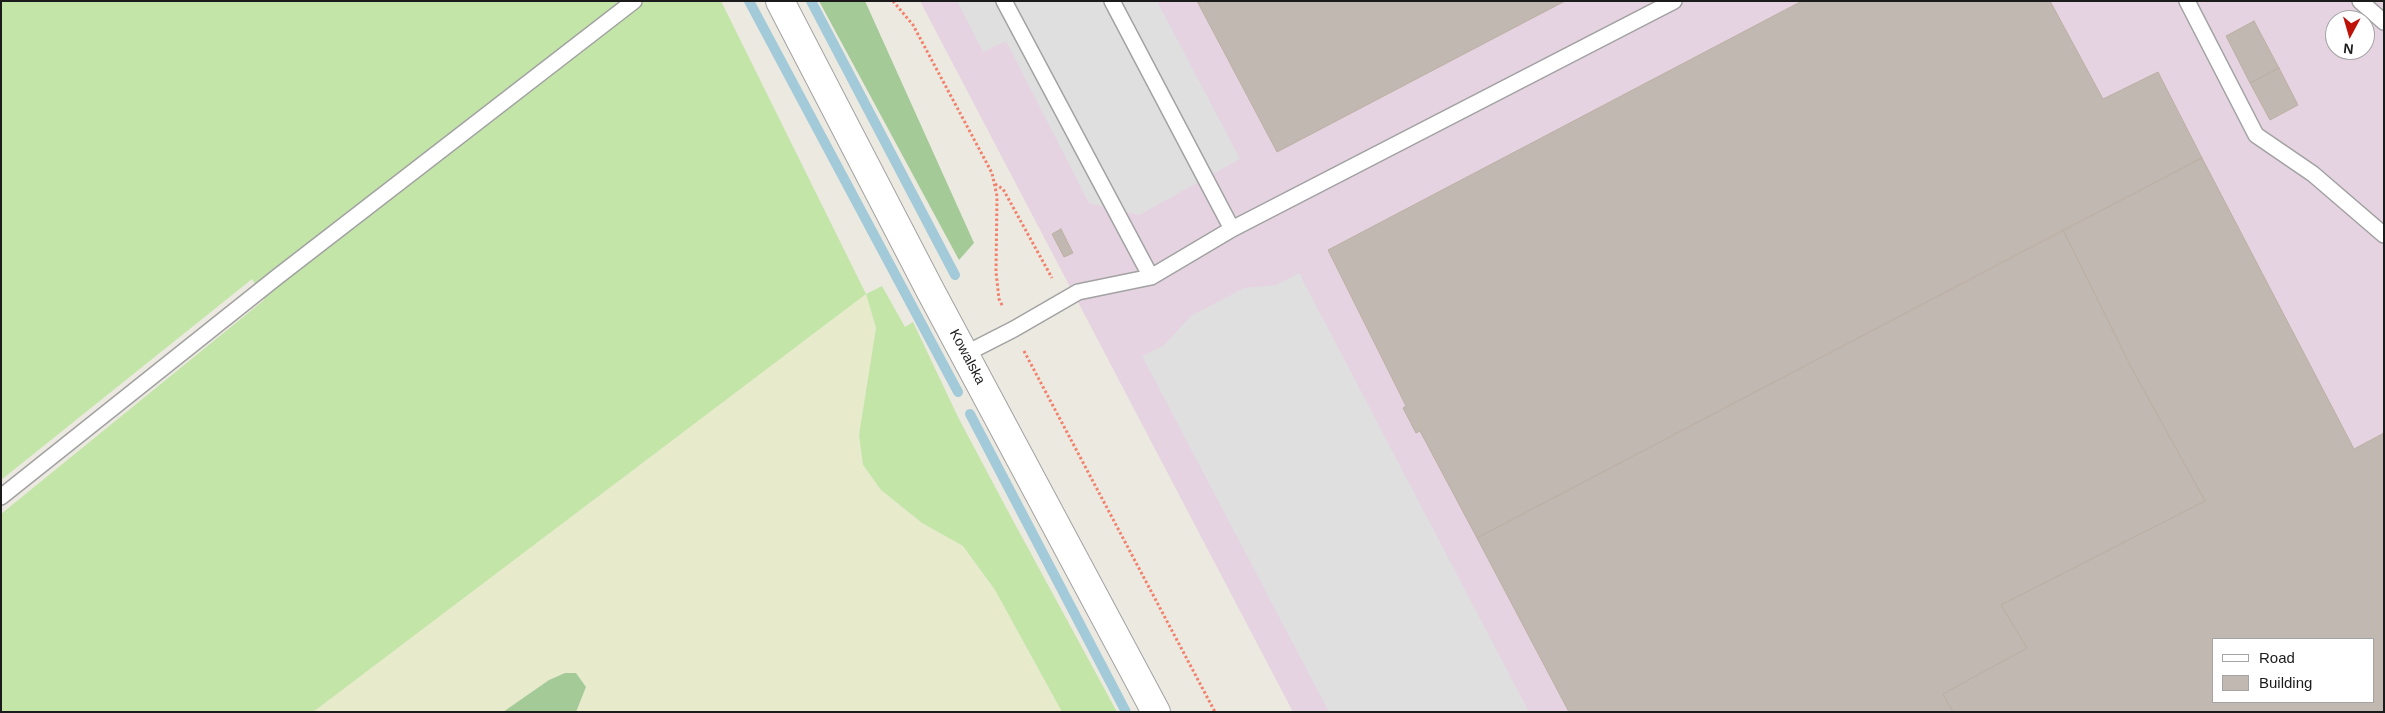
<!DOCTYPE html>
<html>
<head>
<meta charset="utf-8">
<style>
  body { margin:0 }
  #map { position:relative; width:2385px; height:713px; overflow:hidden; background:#ece9e1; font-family:Arial,sans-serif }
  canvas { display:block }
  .frame { position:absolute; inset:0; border:2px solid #1b1b1b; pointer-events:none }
  .legend { position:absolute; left:2212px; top:638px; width:162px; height:65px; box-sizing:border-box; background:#fff; border:1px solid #a4a4a4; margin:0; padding:6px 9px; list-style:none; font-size:15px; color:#1b1b1b }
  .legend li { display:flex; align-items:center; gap:10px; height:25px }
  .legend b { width:25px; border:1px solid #a4a4a4 }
  .north { position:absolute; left:2325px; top:10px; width:50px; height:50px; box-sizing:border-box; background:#fff; border:1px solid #a4a4a4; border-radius:50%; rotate:186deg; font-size:14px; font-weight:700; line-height:20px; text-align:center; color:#1b1b1b }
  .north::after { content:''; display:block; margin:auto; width:18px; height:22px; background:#be1108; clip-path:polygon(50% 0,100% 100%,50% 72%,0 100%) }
</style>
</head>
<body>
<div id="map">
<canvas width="2385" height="713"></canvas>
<div class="frame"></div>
<ul class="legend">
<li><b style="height:6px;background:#fff"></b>Road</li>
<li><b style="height:14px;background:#c1b8b1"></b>Building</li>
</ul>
<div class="north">N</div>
</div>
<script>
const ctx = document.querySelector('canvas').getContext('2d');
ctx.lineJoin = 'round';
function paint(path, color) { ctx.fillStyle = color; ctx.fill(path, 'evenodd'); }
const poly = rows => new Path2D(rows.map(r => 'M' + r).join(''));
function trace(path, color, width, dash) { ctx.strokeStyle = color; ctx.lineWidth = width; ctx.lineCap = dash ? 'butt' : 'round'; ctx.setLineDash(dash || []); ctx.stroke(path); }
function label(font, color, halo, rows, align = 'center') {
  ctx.font = font + ' Arial,sans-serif'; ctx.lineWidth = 4.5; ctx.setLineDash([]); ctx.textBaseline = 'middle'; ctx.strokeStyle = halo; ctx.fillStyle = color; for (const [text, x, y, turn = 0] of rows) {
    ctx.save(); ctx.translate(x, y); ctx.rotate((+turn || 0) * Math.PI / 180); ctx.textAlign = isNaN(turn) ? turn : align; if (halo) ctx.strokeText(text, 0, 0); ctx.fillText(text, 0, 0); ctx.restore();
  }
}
paint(poly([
  [920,1,2384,1,2384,712,1293,712],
  [2335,20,2365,20,2365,50,2335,50],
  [2214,639,2374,639,2374,702,2214,702]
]), '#e5d3e1');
paint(poly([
  [866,294,876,328,859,435,863,465,881,490,922,523,963,546,995,590,1062,712,576,712,586,687,576,673,565,673,549,680,503,712,312,712]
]), '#e7ebcc');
paint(poly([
  [1,1,721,1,866,294,882,286,905,327,913,322,958,417,1010,515,1117,712,1062,712,995,590,963,546,922,523,881,490,863,465,859,435,876,328,866,294,313,712,1,712,1,514,264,300,252,279,1,480]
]), '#c3e5a8');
paint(poly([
  [819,1,865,1,974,243,959,260],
  [565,673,576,673,586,687,576,712,503,712,549,680]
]), '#a4ca97');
paint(poly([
  [957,1,1157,1,1240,159,1139,215,1089,203,1006,41,983,52],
  [1299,273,1529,712,1329,712,1142,356,1163,346,1191,316,1244,288,1276,285]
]), '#dfdfdf');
trace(poly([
  [749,1,958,392],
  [811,1,955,275],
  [970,414,1126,712]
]), '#a3cad9', 10);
const building = poly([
  [1197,1,1565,1,1277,152,1197,1],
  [1802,1,2050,1,2103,99,2158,72,2202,158,1477,538,1420,431,1416,433,1403,408,1406,406,1328,250,1802,1],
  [2254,21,2279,68,2250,83,2226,36,2254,21],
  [2279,68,2298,105,2270,120,2250,83,2279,68],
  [2202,158,2354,449,2384,433,2384,712,1953,712,1943,694,2027,648,2001,605,2205,501,2131,367,2063,230,2202,158],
  [2214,639,2374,639,2374,702,2214,702,2214,639],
  [1061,229,1073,253,1064,257,1052,234,1061,229],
  [2063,230,2131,367,2205,501,2001,605,2027,648,1943,694,1953,712,1569,712,1477,538,2063,230]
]);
paint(building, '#c1b8b1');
trace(building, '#bdb0a4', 1);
const service = poly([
  [1004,1,1151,277],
  [1112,1,1232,229],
  [2187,1,2256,135,2313,174,2384,235],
  [2360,1,2384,22],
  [965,354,1014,329,1078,292,1151,277,1232,229,1674,1],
  [1,497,277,277,634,1]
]);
const tertiary = poly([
  [780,1,930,290,1156,712]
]);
trace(service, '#a2a2a2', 18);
trace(tertiary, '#a2a2a2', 30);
trace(poly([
  [893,1,913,25,992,173,997,196,996,272,999,299,1003,307],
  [995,184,1003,189,1052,278],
  [1024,351,1215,712]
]), '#f3806b', 3, [2.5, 2.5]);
trace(service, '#fff', 15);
trace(tertiary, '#fff', 28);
label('14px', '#1b1b1b', '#fff', [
  ["Kowalska",967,357,62]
]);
</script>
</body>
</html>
